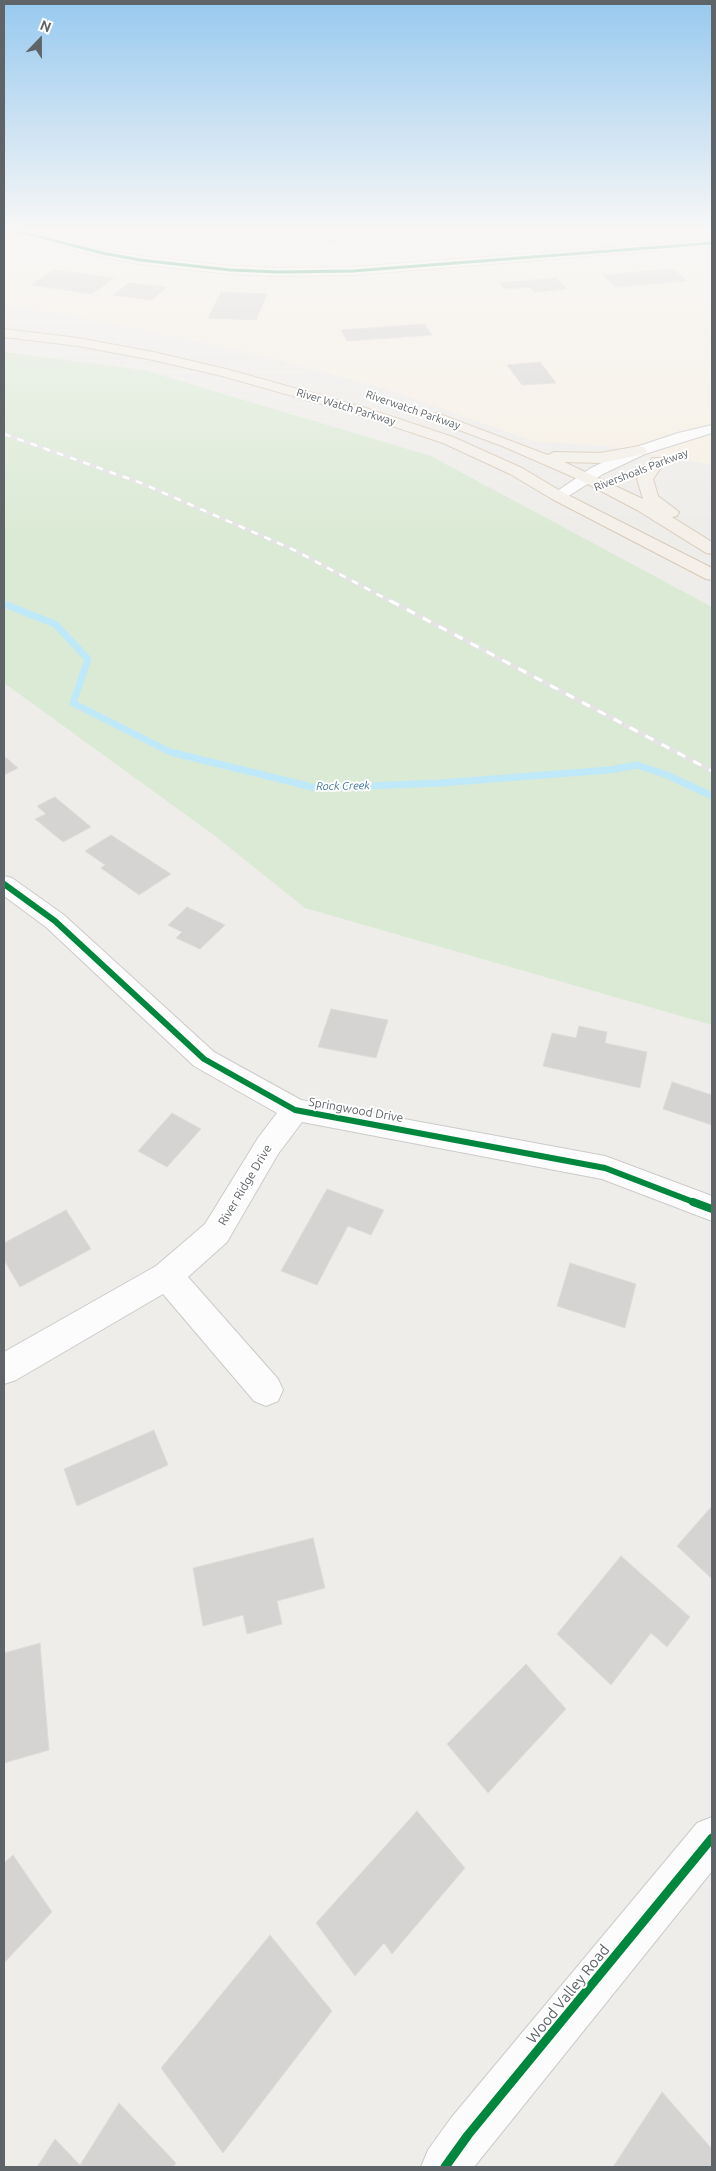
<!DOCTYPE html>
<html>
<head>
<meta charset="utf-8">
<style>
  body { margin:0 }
  #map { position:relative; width:716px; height:2171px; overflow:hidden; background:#efedea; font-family:Ubuntu,sans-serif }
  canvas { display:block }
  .frame { position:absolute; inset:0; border:5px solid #5f6468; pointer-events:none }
  .north { position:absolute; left:15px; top:15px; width:50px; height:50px; -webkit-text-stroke:4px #fff; paint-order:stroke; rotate:22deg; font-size:14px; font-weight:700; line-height:20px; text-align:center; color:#5f6468 }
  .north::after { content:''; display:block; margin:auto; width:18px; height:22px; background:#5f6468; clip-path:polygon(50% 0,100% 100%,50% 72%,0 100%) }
</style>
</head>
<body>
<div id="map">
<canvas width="716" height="2171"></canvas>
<div class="frame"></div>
<div class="north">N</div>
</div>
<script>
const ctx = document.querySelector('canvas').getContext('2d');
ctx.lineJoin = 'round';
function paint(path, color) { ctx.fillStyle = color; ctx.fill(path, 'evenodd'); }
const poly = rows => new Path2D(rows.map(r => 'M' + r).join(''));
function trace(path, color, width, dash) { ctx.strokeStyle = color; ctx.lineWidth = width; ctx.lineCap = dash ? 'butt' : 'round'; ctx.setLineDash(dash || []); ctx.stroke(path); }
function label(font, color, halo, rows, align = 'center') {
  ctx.font = font + ' Ubuntu,sans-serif'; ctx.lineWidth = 4; ctx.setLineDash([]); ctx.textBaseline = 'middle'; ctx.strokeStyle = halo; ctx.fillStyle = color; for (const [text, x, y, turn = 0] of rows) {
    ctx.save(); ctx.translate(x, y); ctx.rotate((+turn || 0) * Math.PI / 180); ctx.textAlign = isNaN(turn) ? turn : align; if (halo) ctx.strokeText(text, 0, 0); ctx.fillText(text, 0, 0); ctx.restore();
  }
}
paint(poly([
  [4,230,712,230,712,465,606,446,533,441,383,388,251,353,66,314,4,307]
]), '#f7f0e4');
paint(poly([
  [4,352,144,370,431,456,712,607,712,1025,305,908,215,836,4,683]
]), '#dbead5');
trace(poly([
  [4,604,55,624,88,659,73,703,170,752,316,788,441,783,609,770,637,765,667,775,712,796]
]), '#bfe9f9', 7);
const building = poly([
  [316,230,333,230,341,242,325,243,316,230],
  [674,269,687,281,615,287,603,275,674,269],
  [54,270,114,278,92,294,31,285,54,270],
  [556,278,567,289,534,292,529,287,505,289,499,283,556,278],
  [129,283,167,287,152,300,113,295,129,283],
  [221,292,267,294,256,320,208,318,221,292],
  [425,324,432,335,347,341,341,330,425,324],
  [540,362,556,383,522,385,507,365,540,362],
  [4,756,18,768,4,775,4,756],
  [55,797,91,827,63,842,35,819,46,814,37,806,55,797],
  [111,835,171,874,139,895,101,868,105,865,85,851,111,835],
  [187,907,225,925,200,949,176,938,182,932,168,925,187,907],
  [331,1009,388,1020,376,1058,318,1047,331,1009],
  [579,1026,607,1032,605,1043,647,1052,640,1088,543,1066,552,1033,576,1038,579,1026],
  [672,1082,712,1095,712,1125,663,1109,672,1082],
  [172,1113,201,1129,167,1167,138,1151,172,1113],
  [327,1189,384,1210,371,1235,348,1226,317,1285,281,1271,327,1189],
  [66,1210,91,1249,20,1287,4,1260,4,1243,66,1210],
  [570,1263,636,1284,625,1328,557,1306,570,1263],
  [154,1430,168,1465,77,1506,64,1469,154,1430],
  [712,1506,712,1579,677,1546,712,1506],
  [313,1538,325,1588,277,1601,282,1624,247,1634,243,1615,203,1626,193,1568,313,1538],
  [621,1556,690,1617,667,1647,651,1633,611,1685,557,1634,621,1556],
  [40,1643,49,1750,4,1763,4,1653,40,1643],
  [526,1664,566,1709,488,1793,447,1744,526,1664],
  [417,1811,465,1868,392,1954,384,1943,355,1976,316,1923,417,1811],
  [13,1855,52,1912,4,1963,4,1863,13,1855],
  [270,1935,332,2011,223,2153,161,2068,270,1935],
  [662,2092,712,2149,712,2167,613,2167,662,2092],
  [119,2103,176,2163,173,2167,37,2167,55,2139,80,2165,119,2103]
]);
paint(building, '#d6d4d3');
trace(building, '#dedcd9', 1);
const minor = poly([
  [7,230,27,230,102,250,140,256,230,266,279,268,353,267,712,240,712,246,353,275,279,276,230,274,140,264,98,256,9,232,7,230],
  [712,425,712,433,645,454,603,474,564,499,552,499,550,496,591,468,633,448,678,433,712,425],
  [4,876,12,878,64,915,214,1052,301,1100,605,1156,712,1196,712,1221,602,1179,302,1122,278,1154,227,1242,188,1277,278,1379,283,1390,278,1401,266,1406,254,1401,163,1294,16,1380,4,1384,4,1352,156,1266,205,1224,258,1138,277,1113,194,1066,46,927,4,896,4,876],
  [712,1817,712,1871,474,2167,421,2167,428,2150,451,2118,697,1823,712,1817]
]);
const primary = poly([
  [4,329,78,338,153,352,226,369,366,408,453,437,522,468,564,493,712,568,712,580,706,579,552,499,510,474,443,443,356,414,222,376,153,360,78,346,4,337,4,329],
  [437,413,548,455,554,452,600,453,639,446,645,448,647,451,645,454,600,463,564,462,643,499,637,479,652,458,664,458,666,461,653,479,658,496,679,512,677,516,672,517,712,542,712,554,706,553,637,510,580,480,502,446,432,420,430,417,432,414,437,413]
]);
trace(minor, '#cbcbca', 2);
trace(primary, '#d7c9b8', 2);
paint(minor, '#fdfcfc');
paint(primary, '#f4f0e9');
const railFar1 = poly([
  [4,434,141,483,294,550,394,603]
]);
const rail = poly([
  [391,601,712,771]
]);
trace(railFar1, '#e4e4e4', 4);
trace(rail, '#e4e4e4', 4.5);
trace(railFar1, '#fff', 2.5, [7]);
trace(rail, '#fff', 3, [9]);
trace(poly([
  [13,230,102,253,140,260,230,270,279,272,353,271,712,243]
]), '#00873e', 3);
trace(poly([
  [4,884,55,921,204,1059,295,1110,605,1168,696,1203]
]), '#00873e', 6);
trace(poly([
  [693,1202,712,1209]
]), '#00873e', 8);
trace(poly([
  [445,2167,468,2135,712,1838]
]), '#00873e', 9);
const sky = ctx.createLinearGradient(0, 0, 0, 534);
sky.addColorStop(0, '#97c9ef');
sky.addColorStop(0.43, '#f8f7f6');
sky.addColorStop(1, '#f8f7f600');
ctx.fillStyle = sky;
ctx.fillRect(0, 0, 716, 534);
label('11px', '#5f6468', '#fff', [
  ["River Watch Parkway",346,407,17],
  ["Riverwatch Parkway",413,410,19],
  ["Rivershoals Parkway",641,470,-21]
]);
label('italic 11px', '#3b7799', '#fff', [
  ["Rock Creek",343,786,-1]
]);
label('12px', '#5f6468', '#fff', [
  ["Springwood Drive",356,1110,10],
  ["River Ridge Drive",245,1185,-59]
]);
label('15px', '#5f6468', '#fff', [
  ["Wood Valley Road",568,1994,-51]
]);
</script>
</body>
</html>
